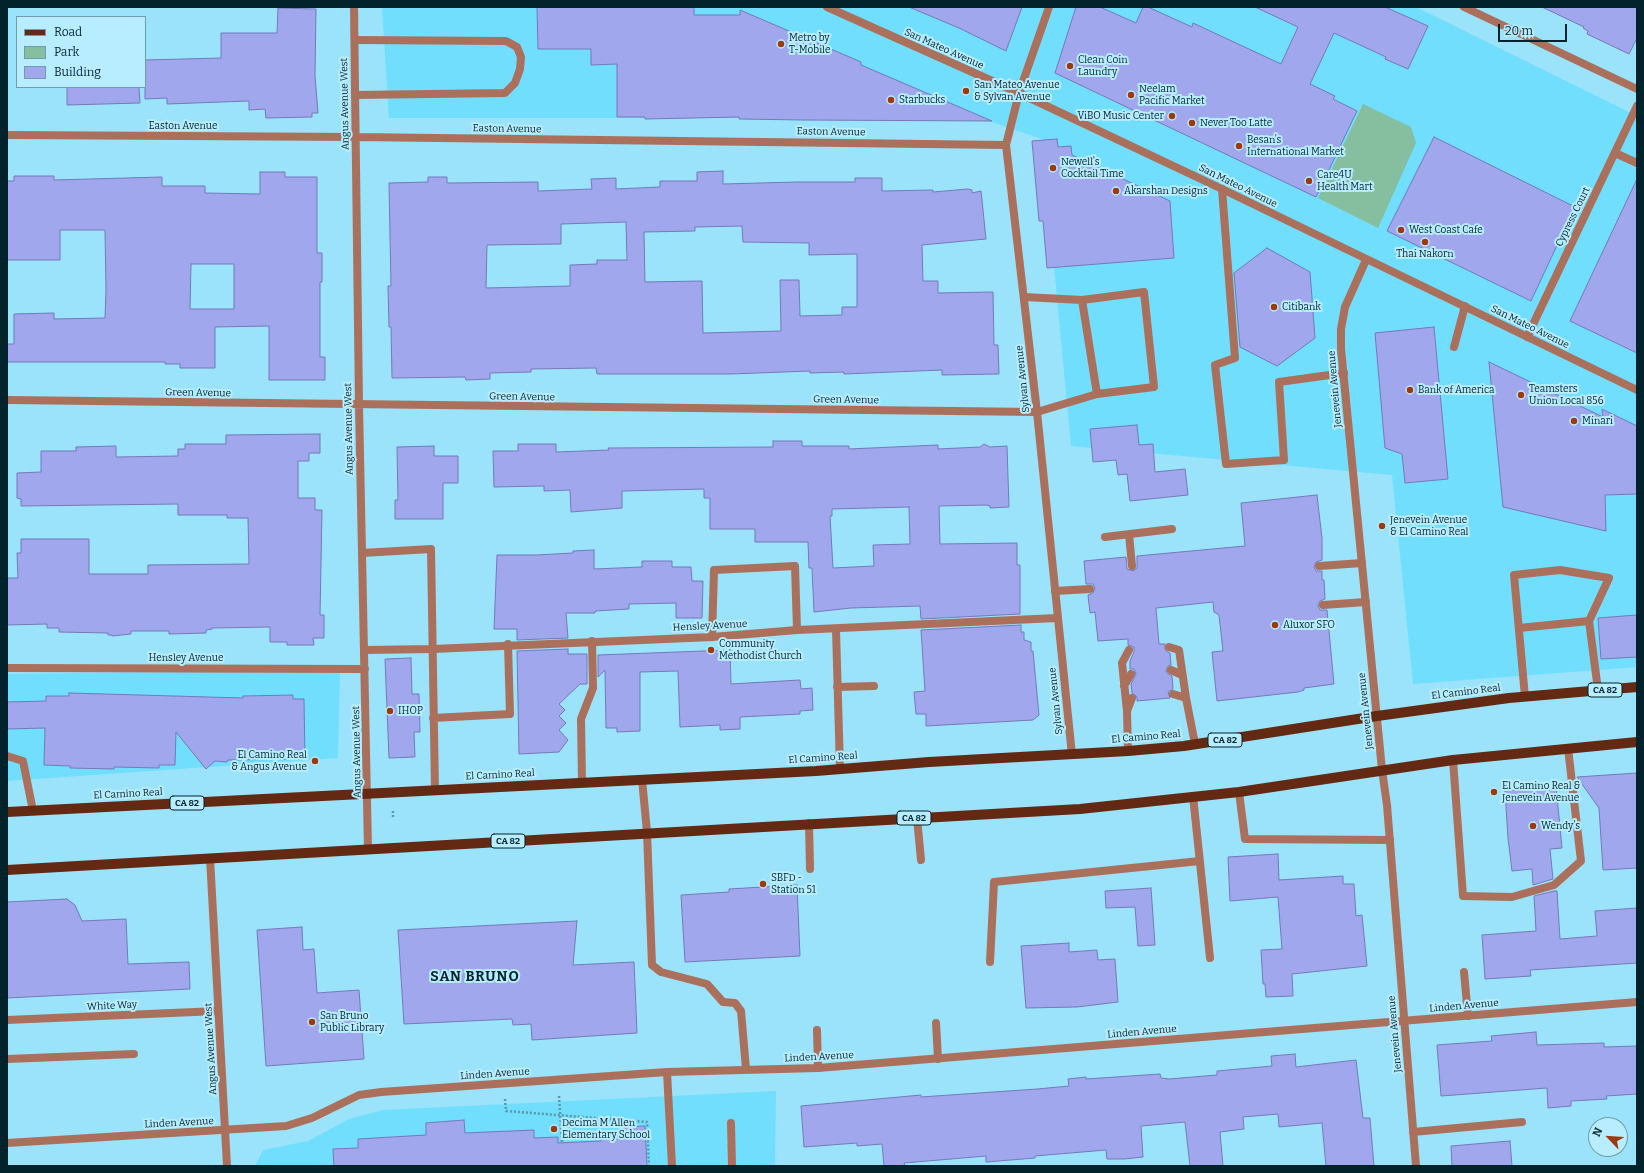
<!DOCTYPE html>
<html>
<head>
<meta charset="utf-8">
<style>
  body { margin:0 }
  #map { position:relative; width:1644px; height:1173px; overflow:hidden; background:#9ae3fb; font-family:Bitter,serif }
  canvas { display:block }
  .frame { position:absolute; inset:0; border:8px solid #03232c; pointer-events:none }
  .legend { position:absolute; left:16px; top:16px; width:130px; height:72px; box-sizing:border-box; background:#b8edff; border:1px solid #709cab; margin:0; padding:5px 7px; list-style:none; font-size:12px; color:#03232c }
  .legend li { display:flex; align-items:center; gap:8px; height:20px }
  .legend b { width:20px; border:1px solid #709cab }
  .north { position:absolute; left:1588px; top:1117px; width:40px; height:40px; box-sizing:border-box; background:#b8edff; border:1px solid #709cab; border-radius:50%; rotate:295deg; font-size:11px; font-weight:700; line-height:16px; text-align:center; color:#03232c }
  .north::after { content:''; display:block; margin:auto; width:14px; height:18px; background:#9e380d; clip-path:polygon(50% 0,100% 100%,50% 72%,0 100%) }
  .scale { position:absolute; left:1498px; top:24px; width:69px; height:18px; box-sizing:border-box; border:2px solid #03232c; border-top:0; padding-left:5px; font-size:12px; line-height:14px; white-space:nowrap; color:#03232c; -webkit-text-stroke:3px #b8edff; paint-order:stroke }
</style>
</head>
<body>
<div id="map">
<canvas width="1644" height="1173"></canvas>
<div class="frame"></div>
<ul class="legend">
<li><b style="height:5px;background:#632913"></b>Road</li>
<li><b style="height:11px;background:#85bf9f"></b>Park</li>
<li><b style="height:11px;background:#a1a7ec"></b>Building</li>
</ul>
<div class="north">N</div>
<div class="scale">20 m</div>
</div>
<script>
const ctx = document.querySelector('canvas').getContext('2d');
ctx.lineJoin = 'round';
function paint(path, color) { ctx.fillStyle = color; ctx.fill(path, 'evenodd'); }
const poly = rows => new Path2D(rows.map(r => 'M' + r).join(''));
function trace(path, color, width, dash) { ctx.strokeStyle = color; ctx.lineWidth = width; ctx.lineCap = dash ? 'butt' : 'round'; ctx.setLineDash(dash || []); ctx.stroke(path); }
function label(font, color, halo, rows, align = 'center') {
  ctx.font = font + ' Bitter,serif'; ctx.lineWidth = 4; ctx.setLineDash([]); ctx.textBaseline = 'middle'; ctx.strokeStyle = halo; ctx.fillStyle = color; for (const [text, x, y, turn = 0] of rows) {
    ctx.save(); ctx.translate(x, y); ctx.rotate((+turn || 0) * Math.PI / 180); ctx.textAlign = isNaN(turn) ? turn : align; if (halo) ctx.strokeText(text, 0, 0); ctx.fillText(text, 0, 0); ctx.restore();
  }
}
paint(poly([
  [382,7,1416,7,1637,116,1637,667,1413,684,1392,475,1071,446,1042,139,980,118,389,118],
  [340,670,338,758,7,781,7,674],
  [776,1091,775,1166,255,1166,263,1150,308,1141,349,1119,383,1110]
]), '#71defe');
paint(poly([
  [1363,104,1411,127,1416,143,1378,228,1318,198]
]), '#85bf9f');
const building = poly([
  [537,7,694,7,694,15,740,15,740,10,861,62,861,65,992,121,803,120,739,119,739,117,645,119,645,117,617,117,617,64,591,65,591,49,538,49,537,7],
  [909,7,1022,7,1006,51,959,28,909,7],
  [1076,7,1100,7,1136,23,1143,7,1148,7,1192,27,1193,23,1281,64,1298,27,1255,7,1385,7,1428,26,1408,69,1385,59,1386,57,1334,33,1310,84,1335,96,1333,99,1357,111,1316,197,1055,73,1076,7],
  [1542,7,1637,7,1637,38,1629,54,1587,34,1588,31,1583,28,1584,27,1542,7],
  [278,8,316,9,315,76,318,113,312,113,312,117,266,118,265,109,249,110,249,101,167,104,167,98,145,99,145,60,221,58,221,33,277,33,278,8],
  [67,87,139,87,140,103,67,105,67,87],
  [1434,137,1575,207,1531,301,1387,231,1434,137],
  [1057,139,1058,147,1071,146,1072,155,1170,201,1174,258,1047,268,1043,221,1039,221,1032,141,1057,139],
  [723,171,723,184,797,182,855,182,855,178,882,178,882,191,933,190,933,192,968,189,972,190,972,193,981,191,986,239,922,245,923,281,938,281,938,293,993,292,994,345,998,345,999,374,942,375,942,370,844,374,844,372,810,373,810,371,731,374,597,374,596,368,531,369,531,372,490,373,490,379,466,380,465,377,392,378,391,327,389,327,388,286,391,286,389,183,428,182,428,177,447,177,447,183,538,182,538,191,592,189,591,179,616,178,616,189,660,187,660,181,697,181,697,172,723,171],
  [626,222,627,260,597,260,597,264,570,265,570,286,486,288,487,245,561,244,561,224,626,222],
  [742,226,743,242,809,243,809,255,857,254,857,307,842,307,842,315,800,316,799,280,780,280,781,331,703,333,702,281,645,282,644,232,695,231,695,227,742,226],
  [260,172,285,172,285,177,317,177,317,253,322,253,322,282,320,282,320,357,325,357,325,380,269,380,269,326,215,327,215,368,180,368,180,364,165,364,165,362,7,362,7,344,14,344,14,314,54,313,54,319,105,318,106,290,105,230,60,230,60,260,7,260,7,181,14,181,14,176,54,176,54,180,162,177,162,186,205,186,205,193,260,194,260,172],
  [191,264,234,264,234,309,190,309,191,264],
  [1637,179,1637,353,1570,321,1637,179],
  [1267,248,1310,272,1315,338,1277,366,1240,347,1234,273,1267,248],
  [1434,327,1448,479,1405,483,1402,454,1385,448,1375,333,1434,327],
  [1489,362,1603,417,1602,409,1637,426,1637,494,1605,495,1606,531,1503,507,1489,362],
  [1137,425,1139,445,1153,444,1155,472,1185,469,1188,495,1130,501,1127,474,1118,475,1116,460,1093,462,1090,429,1137,425],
  [320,434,320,453,309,453,309,461,298,461,298,498,315,498,315,510,322,510,320,615,324,615,324,638,313,638,314,645,287,645,287,642,270,642,270,627,212,628,212,629,206,630,206,633,169,634,169,631,131,631,131,634,112,636,112,635,108,635,108,633,59,632,59,628,47,628,47,624,7,625,7,578,18,578,17,553,21,553,21,539,89,539,89,574,148,574,148,565,249,564,248,518,227,518,227,515,178,515,178,504,21,506,21,499,17,498,17,473,41,472,41,451,76,451,76,447,116,446,116,457,178,456,178,449,185,449,185,444,226,444,226,435,320,434],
  [773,441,802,441,802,446,849,446,849,449,938,445,938,449,980,447,984,444,990,447,1007,446,1009,507,990,508,990,506,986,505,939,506,940,544,1017,543,1017,565,1020,565,1020,614,921,619,920,606,851,608,814,612,812,568,809,568,808,542,755,542,755,529,710,529,710,498,704,498,704,489,622,491,622,508,571,512,570,490,544,491,544,486,494,487,493,451,518,451,518,444,556,444,556,452,609,450,608,448,773,447,773,441],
  [909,507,910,544,873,545,874,566,833,568,830,516,832,516,832,509,909,507],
  [434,446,434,456,458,456,458,483,443,483,443,519,395,519,395,500,398,500,397,447,434,446],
  [1317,495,1322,538,1322,560,1316,562,1314,567,1316,571,1322,571,1322,580,1324,580,1325,599,1320,601,1318,606,1320,610,1327,610,1334,684,1304,688,1304,690,1298,692,1217,701,1212,652,1223,651,1219,615,1214,612,1213,602,1156,608,1159,644,1165,644,1165,650,1170,653,1171,665,1168,666,1166,670,1167,673,1172,676,1173,689,1168,692,1170,698,1137,701,1137,697,1132,693,1131,684,1136,674,1134,669,1130,669,1130,661,1134,652,1134,647,1128,645,1128,639,1098,641,1095,612,1090,613,1088,595,1093,593,1095,588,1093,584,1086,584,1084,561,1126,557,1127,569,1133,571,1137,568,1137,556,1245,546,1241,503,1317,495],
  [594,550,594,569,642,567,642,561,672,561,672,567,691,567,692,581,703,581,702,618,676,618,676,603,629,604,629,609,595,611,595,613,566,613,568,638,517,640,517,629,494,629,497,555,536,555,573,553,573,551,594,550],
  [1637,615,1637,657,1601,659,1598,618,1637,615],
  [1021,625,1021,632,1024,632,1024,640,1031,642,1031,651,1033,651,1039,715,1033,720,926,726,926,714,916,714,914,692,925,691,921,630,1021,625],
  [568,649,568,654,587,654,587,684,580,684,559,704,565,710,559,716,566,723,559,730,568,740,559,752,519,754,517,651,568,649],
  [730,650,731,684,800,680,801,689,812,688,813,710,800,711,800,714,740,717,740,729,720,730,720,725,680,727,678,671,640,672,640,731,617,732,617,728,606,728,605,670,598,677,598,655,730,650],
  [411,658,412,694,419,694,420,732,414,732,415,757,389,758,385,659,411,658],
  [69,693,243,698,243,696,293,695,293,699,304,699,305,759,228,760,227,762,215,761,206,769,176,732,175,765,159,765,159,768,114,767,114,769,70,768,70,766,44,765,45,728,7,729,7,702,46,701,46,696,69,696,69,693],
  [1637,773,1637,868,1603,870,1599,808,1577,777,1637,773],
  [1556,786,1562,848,1550,849,1553,879,1533,885,1532,869,1512,871,1508,838,1505,791,1556,786],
  [1278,854,1279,880,1343,876,1343,884,1354,884,1356,916,1362,915,1367,966,1292,974,1293,996,1266,997,1265,984,1263,984,1261,950,1282,949,1278,897,1230,901,1228,857,1278,854],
  [797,885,800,956,685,962,681,895,729,892,729,889,797,885],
  [1151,888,1155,945,1138,946,1135,907,1106,908,1105,891,1151,888],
  [1554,891,1557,891,1560,939,1597,936,1595,911,1637,908,1637,963,1530,970,1531,976,1485,979,1482,935,1536,931,1534,896,1554,891],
  [67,899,75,905,82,921,126,919,128,964,189,962,190,989,7,998,7,902,67,899],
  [577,921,573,965,634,962,637,1033,532,1040,531,1024,513,1025,512,1019,404,1024,398,930,577,921],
  [302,927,303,950,314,949,317,993,359,990,364,1059,266,1066,257,930,302,927],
  [1069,943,1069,952,1097,950,1098,960,1115,959,1118,1002,1077,1007,1026,1008,1021,946,1069,943],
  [1536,1032,1537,1045,1604,1043,1604,1047,1637,1046,1637,1094,1606,1096,1607,1099,1571,1101,1571,1106,1548,1108,1547,1088,1441,1096,1437,1045,1492,1041,1491,1036,1536,1032],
  [1295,1054,1296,1067,1356,1060,1363,1118,1370,1118,1374,1166,1326,1166,1322,1123,1279,1127,1278,1114,1243,1117,1244,1129,1220,1132,1223,1166,1190,1166,1185,1122,1141,1126,1143,1157,1124,1159,1107,1159,1106,1150,1035,1156,1035,1158,986,1162,986,1156,904,1163,905,1166,884,1166,882,1144,857,1146,857,1143,804,1147,801,1106,921,1095,921,1097,1037,1089,1069,1086,1068,1079,1086,1077,1086,1079,1160,1074,1161,1078,1169,1079,1217,1075,1217,1071,1272,1066,1271,1056,1295,1054],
  [464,1120,465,1133,534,1130,534,1138,558,1137,558,1143,601,1141,601,1136,622,1135,622,1127,645,1126,647,1166,334,1166,333,1149,358,1148,358,1139,426,1135,426,1123,464,1120],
  [1510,1141,1512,1166,1452,1166,1451,1146,1510,1141]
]);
paint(building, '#a1a7ec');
trace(building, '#7479ba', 1);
trace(poly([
  [393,811,393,818],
  [559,1096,562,1143],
  [505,1099,506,1111,647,1122,649,1166]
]), '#5e97a9', 2.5, [2, 2]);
trace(poly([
  [355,40,506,41,517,47,521,57,520,69,515,83,505,93,355,95],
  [1615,153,1637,163],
  [1222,189,1235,358,1215,365,1226,464,1284,460,1279,382,1344,373],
  [1024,297,1082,300,1144,292,1154,387,1097,394,1082,300],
  [1454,347,1465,306],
  [1037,412,1097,394],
  [1129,534,1132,566],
  [1105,537,1172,529],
  [362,553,431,549,435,790],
  [1319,566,1362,563],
  [1055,591,1090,589],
  [1323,605,1366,602],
  [1589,621,1598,690],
  [1519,628,1589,621,1609,578,1560,570,1514,575,1525,697],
  [836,630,840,769],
  [712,637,714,570,795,566,797,630],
  [1169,647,1179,650,1186,698],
  [1171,670,1182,675],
  [1124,686,1131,674],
  [837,687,874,686],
  [1173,694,1186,698,1195,744],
  [1127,711,1122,663,1129,650],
  [433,718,510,714,508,644],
  [1128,751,1127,711,1132,698],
  [7,756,23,761,33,811],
  [1453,760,1463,896,1512,897,1554,885,1581,861,1568,748],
  [642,779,647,832,652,965,661,972,707,984,723,1002,735,1003,741,1011,746,1069],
  [582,783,581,719,593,688,592,641],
  [1239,792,1245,839,1390,840],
  [1193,796,1210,958],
  [917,818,921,860],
  [809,823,810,869],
  [990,962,994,882,1200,861],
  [1464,972,1468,1016],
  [7,1020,218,1011],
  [936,1023,938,1059],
  [817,1030,818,1068],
  [7,1059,134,1054],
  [667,1072,672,1166],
  [731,1123,732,1166],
  [1413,1132,1522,1122]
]), '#aa705c', 8);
trace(poly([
  [354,7,359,405,368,850],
  [1049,7,1019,93,1006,145,1037,412,1072,755],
  [1464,7,1637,89],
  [7,135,356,137,1006,145],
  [1366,260,1345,307,1341,329,1341,349,1382,770,1387,805,1416,1166],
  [1527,337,1637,106],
  [7,400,1037,412],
  [364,650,433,649,712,637,797,630,1057,618],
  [7,668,365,669],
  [210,858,227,1166],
  [7,1143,286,1126,312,1118,359,1095,381,1092,667,1072,818,1068,1637,1002]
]), '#aa705c', 8);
trace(poly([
  [827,7,1019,93,1222,189,1637,390]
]), '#aa705c', 8);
trace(poly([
  [7,812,816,771,929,762,1128,751,1184,746,1377,716,1509,698,1637,687],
  [7,870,1080,809,1239,792,1453,760,1637,742]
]), '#632913', 10);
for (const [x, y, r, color] of [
  [781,44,4,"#9e380d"],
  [1070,66,4,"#9e380d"],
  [966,91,4,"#9e380d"],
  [1131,95,4,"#9e380d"],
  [891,100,4,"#9e380d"],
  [1172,116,4,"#9e380d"],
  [1192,123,4,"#9e380d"],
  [1239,146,4,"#9e380d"],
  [1053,168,4,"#9e380d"],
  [1309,181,4,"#9e380d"],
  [1116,191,4,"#9e380d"],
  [1401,230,4,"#9e380d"],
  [1425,242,4,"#9e380d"],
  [1274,307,4,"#9e380d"],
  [1410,390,4,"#9e380d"],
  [1521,395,4,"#9e380d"],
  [1574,421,4,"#9e380d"],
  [1382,526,4,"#9e380d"],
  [1275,625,4,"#9e380d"],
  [711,650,4,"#9e380d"],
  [390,711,4,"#9e380d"],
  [315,761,4,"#9e380d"],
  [1494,792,4,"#9e380d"],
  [1533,826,4,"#9e380d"],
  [763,884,4,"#9e380d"],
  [312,1022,4,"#9e380d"],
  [554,1129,4,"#9e380d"]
]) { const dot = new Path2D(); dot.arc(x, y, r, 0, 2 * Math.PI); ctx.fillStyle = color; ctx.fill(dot); trace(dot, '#b8edff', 1.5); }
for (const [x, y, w] of [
  [1605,690,34],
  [1225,740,34],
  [187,803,34],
  [914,818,34],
  [508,841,34]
]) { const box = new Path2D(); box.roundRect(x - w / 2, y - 7, w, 14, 3); ctx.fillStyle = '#b8edff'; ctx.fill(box); trace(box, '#03232c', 1); }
label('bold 9px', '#03232c', null, [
  ["CA 82",1605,690],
  ["CA 82",1225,740],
  ["CA 82",187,803],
  ["CA 82",914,818],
  ["CA 82",508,841]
]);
label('10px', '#03232c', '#b8edff', [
  ["Metro by",789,38],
  ["T-Mobile",789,50],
  ["Clean Coin",1078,60],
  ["Laundry",1078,72],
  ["San Mateo Avenue",974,85],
  ["& Sylvan Avenue",974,97],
  ["Neelam",1139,89],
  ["Pacific Market",1139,101],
  ["Starbucks",899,100],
  ["ViBO Music Center",1164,116,"right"],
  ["Never Too Latte",1200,123],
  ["Besan’s",1247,140],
  ["International Market",1247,152],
  ["Newell's",1061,162],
  ["Cocktail Time",1061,174],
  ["Care4U",1317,175],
  ["Health Mart",1317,187],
  ["Akarshan Designs",1124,191],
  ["West Coast Cafe",1409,230],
  ["Thai Nakorn",1425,254,"center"],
  ["Citibank",1282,307],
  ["Teamsters",1529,389],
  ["Union Local 856",1529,401],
  ["Bank of America",1418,390],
  ["Minari",1582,421],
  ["Jenevein Avenue",1390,520],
  ["& El Camino Real",1390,532],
  ["Aluxor SFO",1283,625],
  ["Community",719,644],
  ["Methodist Church",719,656],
  ["IHOP",398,711],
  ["El Camino Real",307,755,"right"],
  ["& Angus Avenue",307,767,"right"],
  ["El Camino Real &",1502,786],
  ["Jenevein Avenue",1502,798],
  ["Wendy's",1541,826],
  ["SBFD -",771,878],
  ["Station 51",771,890],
  ["San Bruno",320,1016],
  ["Public Library",320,1028],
  ["Decima M Allen",562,1123],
  ["Elementary School",562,1135]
], 'left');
label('10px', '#03232c', '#b8edff', [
  ["San Mateo Avenue",944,49,24],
  ["Angus Avenue West",345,104,-91],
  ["Easton Avenue",183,126],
  ["Easton Avenue",507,129,1],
  ["Easton Avenue",831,132,1],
  ["San Mateo Avenue",1238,186,26],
  ["Cypress Court",1573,217,-64],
  ["San Mateo Avenue",1530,327,26],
  ["Sylvan Avenue",1023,379,-96],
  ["Jenevein Avenue",1335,389,-95],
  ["Green Avenue",198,393,1],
  ["Green Avenue",522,397,1],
  ["Green Avenue",846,400,1],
  ["Angus Avenue West",349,429,-91],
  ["Hensley Avenue",710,626,-3],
  ["Hensley Avenue",186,658],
  ["El Camino Real",1466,692,-7],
  ["Sylvan Avenue",1056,701,-96],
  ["Jenevein Avenue",1366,711,-96],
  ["El Camino Real",1146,737,-5],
  ["Angus Avenue West",357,752,-91],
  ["El Camino Real",823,758,-4],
  ["El Camino Real",500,775,-3],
  ["El Camino Real",128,794,-3],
  ["White Way",112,1006,-3],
  ["Linden Avenue",1464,1006,-5],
  ["Linden Avenue",1142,1032,-5],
  ["Jenevein Avenue",1395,1034,-95],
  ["Angus Avenue West",211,1049,-93],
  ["Linden Avenue",819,1057,-3],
  ["Linden Avenue",495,1074,-4],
  ["Linden Avenue",179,1123,-3]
]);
ctx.letterSpacing = '1px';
label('bold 14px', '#03232c', '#b8edff', [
  ["SAN BRUNO",475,977]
]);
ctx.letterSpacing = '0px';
</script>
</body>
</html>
